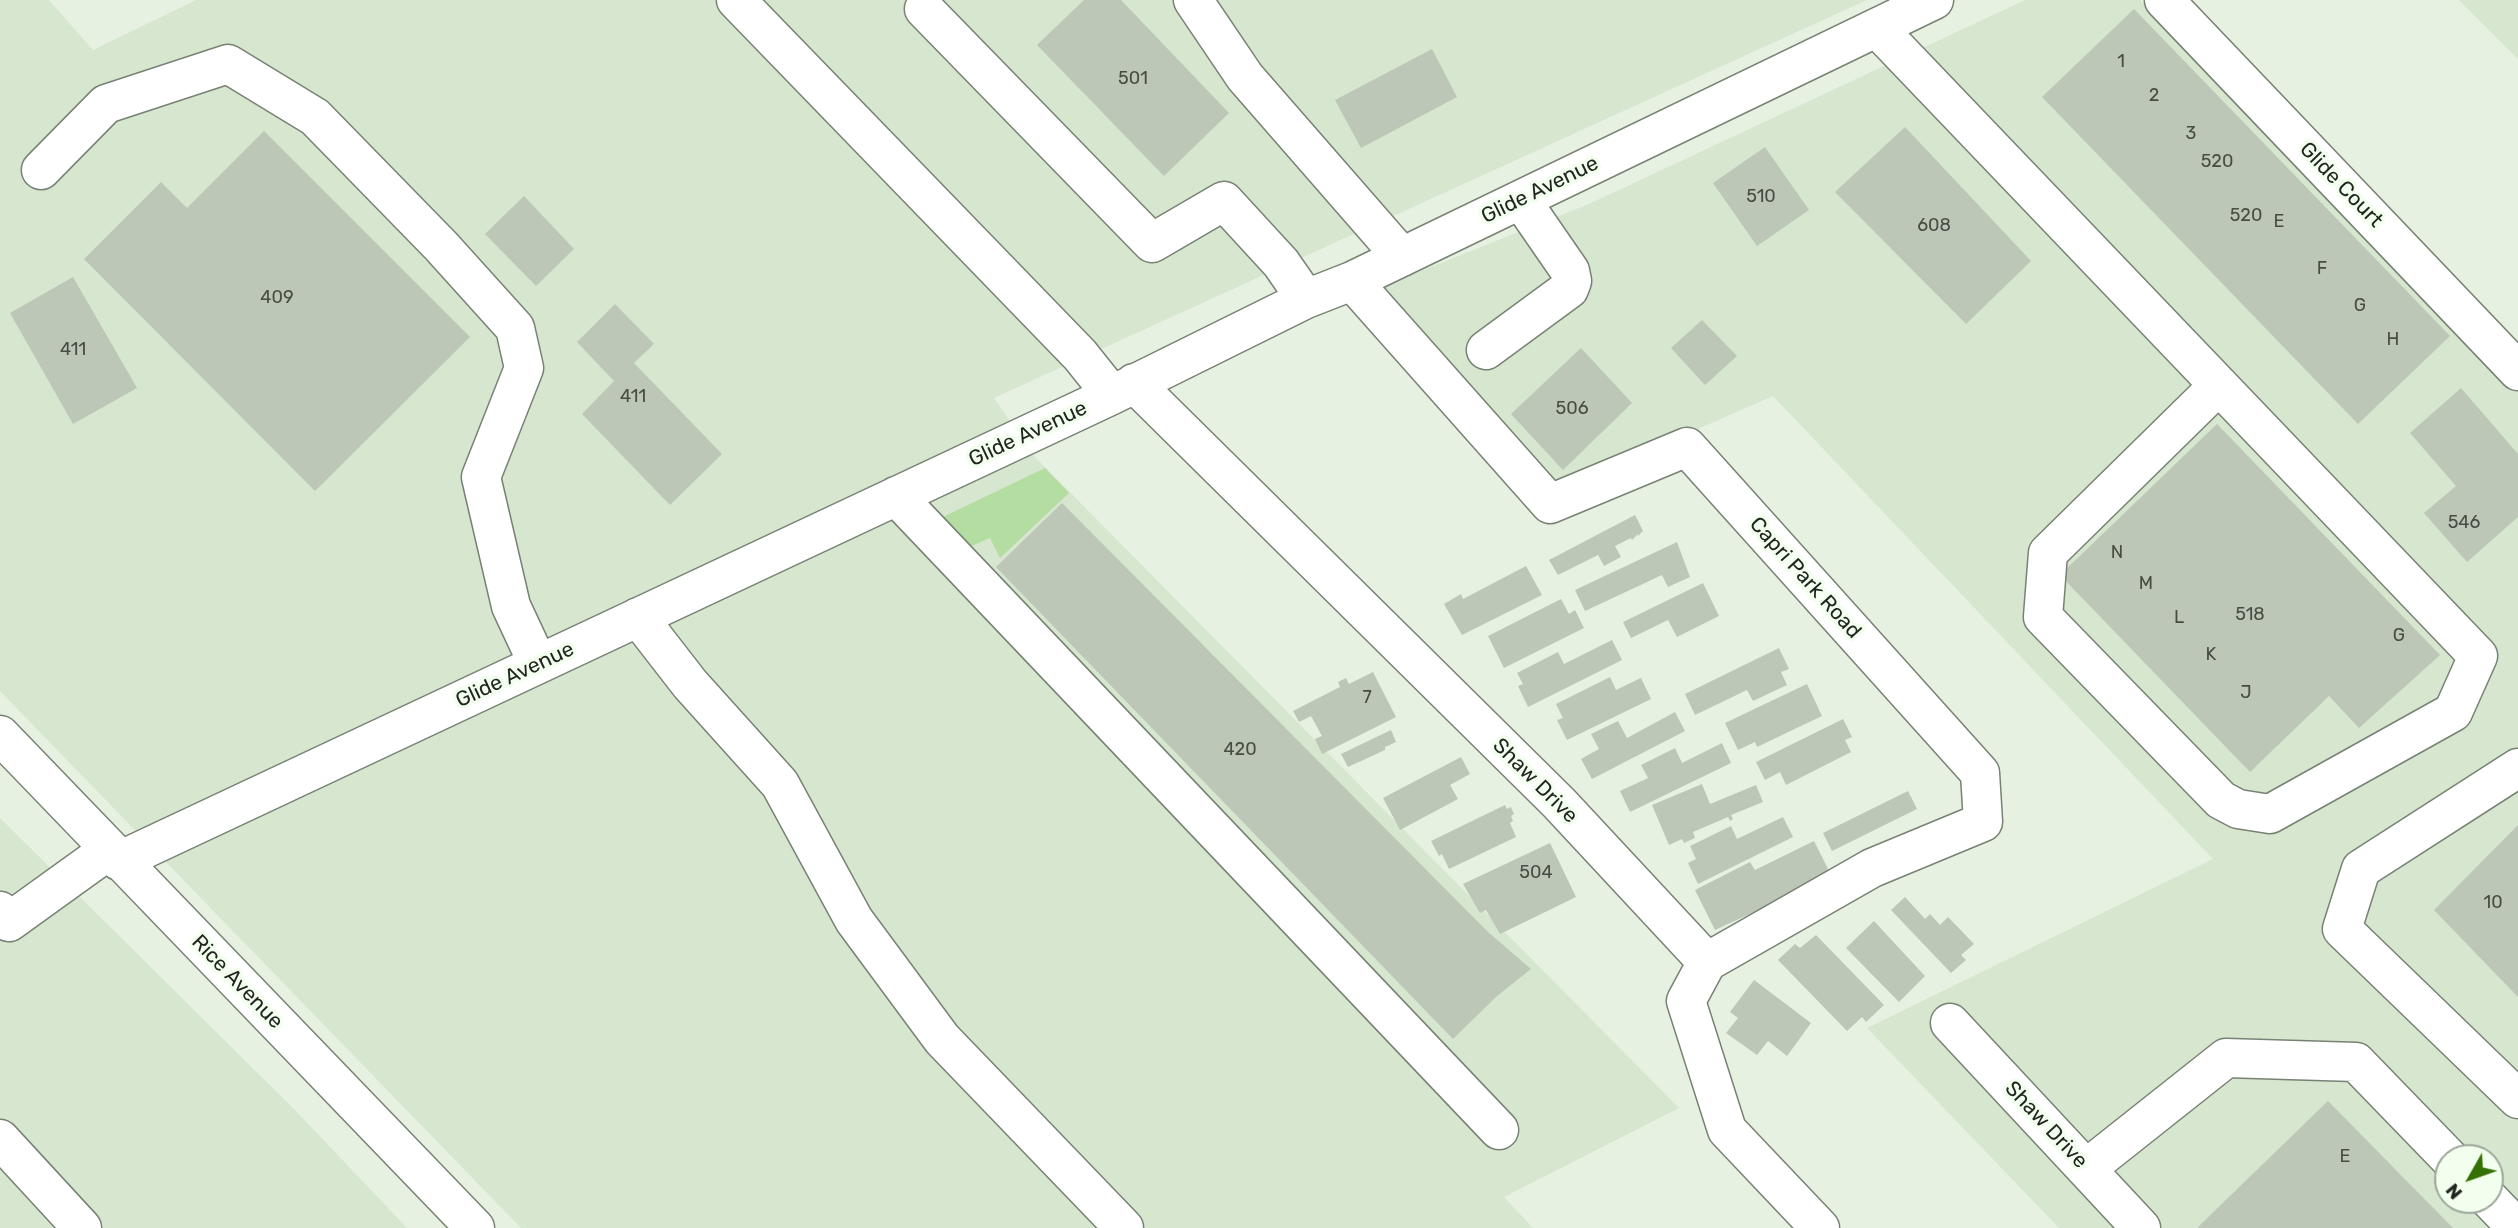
<!DOCTYPE html>
<html>
<head>
<meta charset="utf-8">
<style>
  body { margin:0 }
  #map { position:relative; width:2518px; height:1228px; overflow:hidden; background:#e6f1e1; font-family:Rubik,sans-serif }
  canvas { display:block }
  .north { position:absolute; left:2434px; top:1144px; width:70px; height:70px; box-sizing:border-box; background:#f3ffee; border:2px solid #9ea79b; border-radius:50%; rotate:230deg; font-size:19px; font-weight:700; line-height:28px; text-align:center; color:#1f241e }
  .north::after { content:''; display:block; margin:auto; width:24px; height:32px; background:#347003; clip-path:polygon(50% 0,100% 100%,50% 72%,0 100%) }
</style>
</head>
<body>
<div id="map">
<canvas width="2518" height="1228"></canvas>
<div class="north">N</div>
</div>
<script>
const ctx = document.querySelector('canvas').getContext('2d');
ctx.lineJoin = 'round';
function paint(path, color) { ctx.fillStyle = color; ctx.fill(path, 'evenodd'); }
const poly = rows => new Path2D(rows.map(r => 'M' + r).join(''));
function trace(path, color, width, dash) { ctx.strokeStyle = color; ctx.lineWidth = width; ctx.lineCap = dash ? 'butt' : 'round'; ctx.setLineDash(dash || []); ctx.stroke(path); }
function label(font, color, halo, rows, align = 'center') {
  ctx.font = font + ' Rubik,sans-serif'; ctx.lineWidth = 7; ctx.setLineDash([]); ctx.textBaseline = 'middle'; ctx.strokeStyle = halo; ctx.fillStyle = color; for (const [text, x, y, turn = 0] of rows) {
    ctx.save(); ctx.translate(x, y); ctx.rotate((+turn || 0) * Math.PI / 180); ctx.textAlign = isNaN(turn) ? turn : align; if (halo) ctx.strokeText(text, 0, 0); ctx.fillText(text, 0, 0); ctx.restore();
  }
}
paint(poly([
  [0,0,49,0,93,50,196,0,1867,0,994,398,1034,456,1679,1108,1504,1197,1533,1228,521,1228,0,691],
  [2025,0,2140,0,2518,393,2518,1228,2059,1228,1867,1028,2213,859,1773,396,1557,491,1378,288,1589,204],
  [2448,1158,2490,1158,2490,1200,2448,1200],
  [2459,0,2518,0,2518,59],
  [0,818,294,1109,407,1228,0,1228]
]), '#d6e6cf');
paint(poly([
  [1045,468,1069,493,1000,558,990,538,955,553,944,529,943,517]
]), '#b4dda2');
paint(poly([
  [1084,0,1121,0,1229,113,1164,176,1037,45],
  [2134,9,2450,336,2358,424,2042,97],
  [1432,49,1457,97,1361,148,1335,100],
  [1905,127,2031,261,1966,324,1835,192],
  [264,131,470,337,315,491,84,259,161,182,187,208],
  [1765,147,1809,210,1757,246,1713,183],
  [524,196,574,249,536,286,485,234],
  [73,277,137,388,73,424,10,313],
  [615,304,654,344,634,363,722,454,670,505,582,414,614,381,577,342],
  [1702,320,1737,356,1705,385,1671,348],
  [1581,348,1632,403,1563,470,1511,414],
  [2461,388,2518,454,2518,517,2467,562,2424,513,2456,486,2410,433],
  [2217,424,2440,655,2359,728,2329,696,2250,772,2060,575],
  [1062,503,1488,932,1531,969,1497,996,1453,1039,996,567],
  [1635,515,1643,531,1638,536,1638,534,1632,540,1631,538,1615,546,1621,557,1604,566,1598,555,1558,575,1549,560],
  [1677,542,1690,577,1668,587,1662,575,1585,611,1575,590],
  [1526,566,1542,595,1462,635,1444,604,1461,594,1463,599],
  [1703,583,1719,616,1677,637,1668,620,1631,638,1623,622],
  [1561,599,1569,614,1575,610,1584,628,1504,668,1488,636],
  [1612,640,1622,660,1528,707,1518,686,1523,684,1517,673,1558,652,1564,664],
  [1779,648,1789,669,1781,672,1787,685,1753,701,1747,690,1695,715,1685,694],
  [1373,672,1396,717,1322,754,1315,739,1322,736,1311,716,1299,722,1293,711,1340,687,1338,682,1346,678,1349,684],
  [1610,677,1616,690,1641,678,1651,699,1567,740,1557,720,1563,718,1556,704],
  [1807,684,1822,716,1757,747,1755,742,1738,750,1725,723],
  [1675,712,1685,731,1592,779,1581,759,1599,749,1591,734,1618,721,1627,738],
  [1843,719,1852,737,1845,740,1851,752,1786,785,1780,772,1765,780,1756,762],
  [1391,730,1396,742,1385,747,1385,750,1348,767,1341,754],
  [1722,743,1731,763,1630,812,1620,791,1648,778,1641,765,1675,748,1682,763],
  [1461,757,1470,774,1450,785,1458,799,1400,830,1383,798],
  [1702,784,1710,804,1756,785,1763,802,1731,815,1733,819,1730,821,1728,817,1693,832,1695,838,1684,843,1682,839,1669,845,1652,805],
  [1908,791,1917,809,1832,851,1823,833],
  [1505,805,1507,809,1511,807,1514,814,1511,816,1513,821,1510,823,1516,837,1449,869,1442,854,1439,856,1431,841],
  [1783,817,1793,837,1698,884,1688,863,1696,859,1690,846,1731,826,1737,839],
  [2518,825,2518,997,2434,910],
  [1814,841,1830,873,1791,892,1795,900,1780,900,1715,930,1695,890,1750,862,1755,870],
  [1550,843,1576,897,1500,934,1486,910,1480,913,1463,884],
  [1905,897,1925,919,1930,914,1940,925,1948,917,1974,944,1961,955,1966,960,1951,973,1891,910],
  [1874,921,1925,976,1899,1002,1846,948],
  [1816,935,1884,1005,1866,1022,1862,1017,1847,1031,1778,960,1795,944,1800,948],
  [1754,980,1811,1023,1787,1056,1768,1041,1757,1055,1726,1033,1738,1018,1730,1012],
  [2328,1101,2453,1228,2199,1228,2198,1227]
]), '#bcc7b7');
const minor = poly([
  [736,0,1080,355,1112,395],
  [1193,0,1245,77,1402,257],
  [2164,0,2518,371],
  [924,9,1152,243,1224,201,1281,263,1306,299],
  [1877,28,2478,656,2453,712,2270,814,2238,809,2221,800,2043,617,2048,553,2219,385],
  [41,170,106,104,228,64,315,117,441,246,515,328,524,368,481,477,511,606,538,664],
  [1352,281,1550,504,1687,447,1980,773,1983,822,1872,868,1707,962],
  [1486,350,1569,289,1572,281,1570,271,1521,200],
  [1134,383,1559,803,1707,962],
  [896,496,1499,1130],
  [638,617,690,684,780,784,854,920,942,1039,1124,1228],
  [0,735,475,1228],
  [2518,768,2361,869,2342,929,2518,1099],
  [119,861,1112,395,1306,299,1352,281,1934,0],
  [0,911,9,922,109,850],
  [1707,962,1686,1001,1727,1130,1820,1228],
  [1950,1023,2141,1228],
  [0,1139,82,1228],
  [2086,1169,2226,1058,2356,1062,2449,1158],
  [2490,1200,2517,1228]
]);
trace(minor, '#788274', 41);
trace(minor, '#fff', 38);
label('18px', '#464d44', null, [
  ["1",2121,62],
  ["501",1133,79],
  ["2",2154,96],
  ["3",2191,134],
  ["520",2217,162],
  ["510",1761,197],
  ["520",2246,216],
  ["E",2279,222],
  ["608",1934,226],
  ["F",2322,269],
  ["409",277,298],
  ["G",2360,306],
  ["H",2393,340],
  ["411",73,350],
  ["411",633,397],
  ["506",1572,409],
  ["546",2464,523],
  ["N",2117,553],
  ["M",2146,584],
  ["518",2250,615],
  ["L",2179,618],
  ["G",2399,636],
  ["K",2211,655],
  ["J",2246,693],
  ["7",1367,698],
  ["420",1240,750],
  ["504",1536,873],
  ["10",2493,903],
  ["E",2345,1157]
]);
label('21px', '#1f241e', '#f3ffee', [
  ["Glide Court",2341,185,46],
  ["Glide Avenue",1540,190,-26],
  ["Glide Avenue",1028,434,-25],
  ["Capri Park Road",1805,578,48],
  ["Glide Avenue",515,675,-25],
  ["Shaw Drive",1535,781,45],
  ["Rice Avenue",237,982,46],
  ["Shaw Drive",2046,1125,47]
]);
</script>
</body>
</html>
